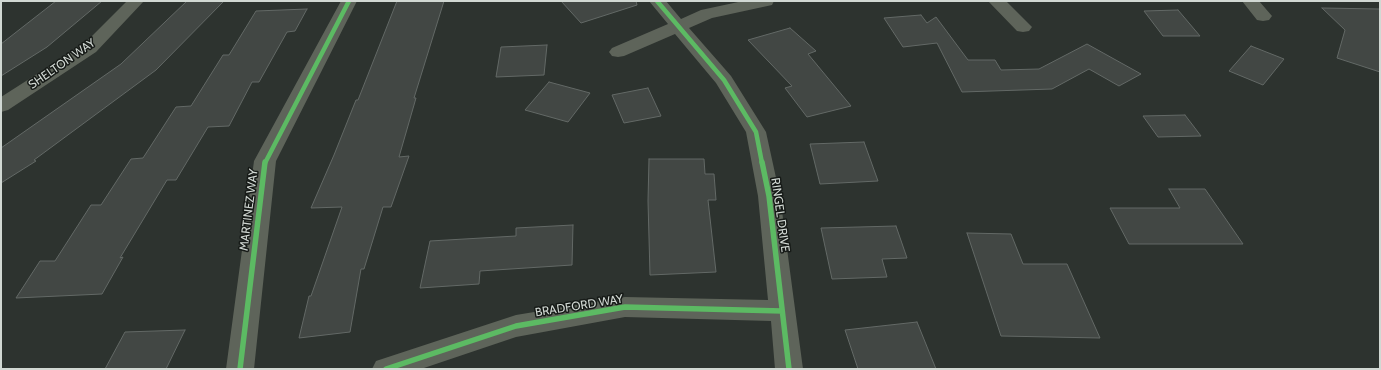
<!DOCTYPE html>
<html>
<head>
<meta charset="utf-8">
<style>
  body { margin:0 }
  #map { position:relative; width:1381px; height:370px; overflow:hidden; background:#2d332f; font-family:Cabin,sans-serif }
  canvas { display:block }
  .frame { position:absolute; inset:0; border:2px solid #d1d8d3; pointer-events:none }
</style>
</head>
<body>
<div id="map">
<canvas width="1381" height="370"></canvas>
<div class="frame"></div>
</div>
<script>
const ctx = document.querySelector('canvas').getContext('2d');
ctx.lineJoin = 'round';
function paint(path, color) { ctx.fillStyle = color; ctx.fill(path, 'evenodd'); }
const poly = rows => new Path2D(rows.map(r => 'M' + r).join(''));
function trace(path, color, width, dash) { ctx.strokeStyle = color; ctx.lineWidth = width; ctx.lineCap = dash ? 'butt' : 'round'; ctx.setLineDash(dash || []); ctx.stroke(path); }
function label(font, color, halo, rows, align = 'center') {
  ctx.font = font + ' Cabin,sans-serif'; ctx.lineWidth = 3; ctx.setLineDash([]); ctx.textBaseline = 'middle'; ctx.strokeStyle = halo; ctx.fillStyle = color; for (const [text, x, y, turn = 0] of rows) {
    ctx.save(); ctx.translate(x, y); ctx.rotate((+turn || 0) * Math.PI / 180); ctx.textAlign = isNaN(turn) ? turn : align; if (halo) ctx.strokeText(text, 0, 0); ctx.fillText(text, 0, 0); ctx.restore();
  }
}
const building = poly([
  [56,1,102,1,47,47,1,76,1,44,56,1],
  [187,1,224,1,156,70,34,160,36,161,1,183,1,148,121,64,187,1],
  [397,1,444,1,414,98,416,98,399,157,409,156,391,207,383,207,364,269,361,269,350,332,299,338,309,296,311,296,342,207,311,208,334,155,356,100,358,100,397,1],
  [561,1,636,1,637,5,581,23,561,1],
  [1322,8,1380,9,1380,72,1337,58,1345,30,1322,8],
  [307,9,295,31,287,32,259,82,252,82,229,126,208,127,176,180,167,180,120,258,123,257,102,294,16,298,40,261,55,261,91,205,101,205,131,159,143,158,176,107,191,106,223,55,229,55,256,11,307,9],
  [1178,10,1200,36,1163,36,1144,11,1178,10],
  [921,15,927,23,936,17,968,60,995,60,1001,70,1039,69,1087,44,1141,74,1119,86,1089,69,1052,89,962,92,937,43,903,47,884,18,921,15],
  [790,28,816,51,808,54,851,106,807,117,785,88,792,86,748,40,790,28],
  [547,45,544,75,496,77,501,47,547,45],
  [1251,46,1284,59,1263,85,1229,71,1251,46],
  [549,82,590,93,568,122,525,110,549,82],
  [648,88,661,116,624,123,612,95,648,88],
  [1185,115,1201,136,1158,137,1143,116,1185,115],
  [864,142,878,181,820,184,810,144,864,142],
  [649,159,704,159,705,174,714,174,716,200,708,200,716,272,650,275,648,201,649,159],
  [1169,189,1205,189,1243,244,1129,244,1110,208,1180,208,1169,189],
  [573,225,572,265,480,271,479,284,420,288,430,241,516,236,516,228,573,225],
  [896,226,907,258,882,259,887,277,832,279,821,228,896,226],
  [967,233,1011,234,1023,264,1067,264,1100,338,1001,336,967,233],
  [917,322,936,369,858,369,845,330,917,322],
  [185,330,166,369,105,369,125,332,185,330]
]);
paint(building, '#424744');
trace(building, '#636966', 1);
paint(poly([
  [127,1,144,1,96,52,8,110,1,112,1,97,84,44,127,1],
  [341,1,357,1,276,161,254,369,226,369,254,161,341,1],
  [649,1,666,1,681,19,701,10,743,1,774,1,772,5,712,18,689,28,731,76,766,132,780,196,803,369,775,369,771,321,625,317,516,337,421,369,372,369,376,361,516,315,625,297,768,300,758,196,746,132,716,83,675,34,624,56,618,57,612,56,609,52,612,48,668,24,649,1],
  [988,1,1006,1,1032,27,1029,31,1023,32,1017,31,988,1],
  [1242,1,1259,1,1272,16,1269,20,1263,21,1257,20,1242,1]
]), '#5e645a');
trace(poly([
  [657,1,724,80,756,132,762,163],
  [265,163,349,1]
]), '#5cba63', 4.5);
trace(poly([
  [762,162,769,196,789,369],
  [240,369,265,162],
  [386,369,516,326,625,307,782,311]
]), '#5cba63', 5.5);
label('12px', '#d1d8d3', '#171b18', [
  ["SHELTON WAY",62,64,-35],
  ["MARTINEZ WAY",249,210,-83],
  ["RINGEL DRIVE",780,215,82],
  ["BRADFORD WAY",579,306,-9]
]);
</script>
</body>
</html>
